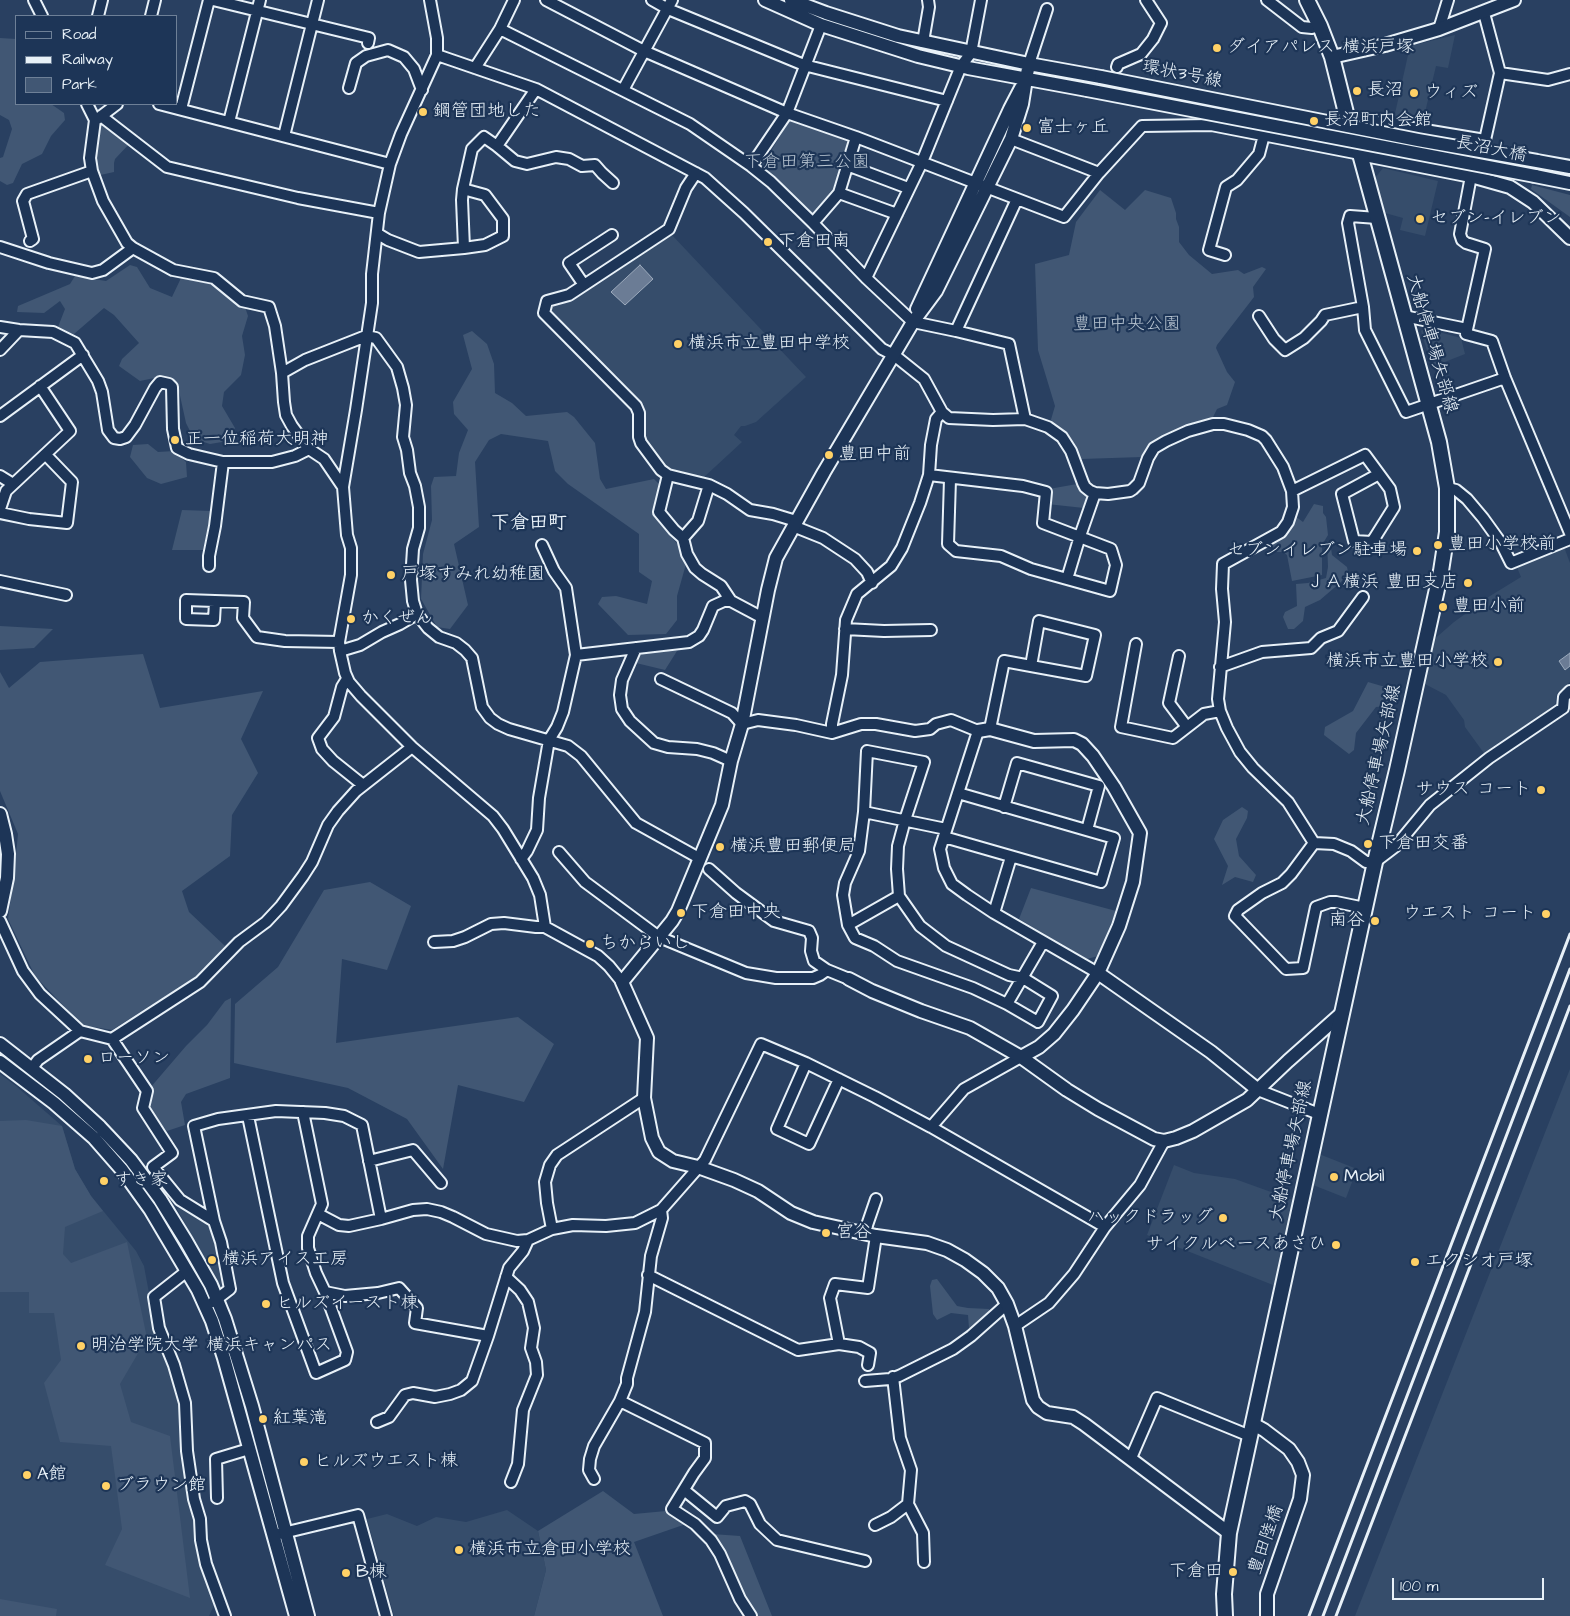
<!DOCTYPE html>
<html>
<head>
<meta charset="utf-8">
<style>
  body { margin:0 }
  #map { position:relative; width:1570px; height:1616px; overflow:hidden; background:#294061; font-family:"Architects Daughter",sans-serif }
  canvas { display:block }
  .legend { position:absolute; left:15px; top:15px; width:162px; height:90px; box-sizing:border-box; background:#1d3557; border:1px solid #6e8097; margin:0; padding:6px 9px; list-style:none; font-size:15px; color:#e8f1f8 }
  .legend li { display:flex; align-items:center; gap:10px; height:25px }
  .legend b { width:25px; border:1px solid #6e8097 }
  .scale { position:absolute; left:1392px; top:1578px; width:152px; height:22px; box-sizing:border-box; border:2px solid #e8f1f8; border-top:0; padding-left:6px; font-size:15px; line-height:18px; white-space:nowrap; color:#e8f1f8; -webkit-text-stroke:4px #1d3557; paint-order:stroke }
</style>
</head>
<body>
<div id="map">
<canvas width="1570" height="1616"></canvas>
<ul class="legend">
<li><b style="height:6px;background:#1d3557"></b>Road</li>
<li><b style="height:6px;background:#e8f1f8"></b>Railway</li>
<li><b style="height:14px;background:#415774"></b>Park</li>
</ul>
<div class="scale">100 m</div>
</div>
<script>
const ctx = document.querySelector('canvas').getContext('2d');
ctx.lineJoin = 'round';
function paint(path, color) { ctx.fillStyle = color; ctx.fill(path, 'evenodd'); }
const poly = rows => new Path2D(rows.map(r => 'M' + r).join(''));
function trace(path, color, width, dash) { ctx.strokeStyle = color; ctx.lineWidth = width; ctx.lineCap = dash ? 'butt' : 'round'; ctx.setLineDash(dash || []); ctx.stroke(path); }
function label(font, color, halo, rows, align = 'center') {
  ctx.font = font + ' "Architects Daughter","Klee One",sans-serif'; ctx.lineWidth = 4.5; ctx.setLineDash([]); ctx.textBaseline = 'middle'; ctx.strokeStyle = halo; ctx.fillStyle = color; for (const [text, x, y, turn = 0] of rows) {
    ctx.save(); ctx.translate(x, y); ctx.rotate((+turn || 0) * Math.PI / 180); ctx.textAlign = isNaN(turn) ? turn : align; if (halo) ctx.strokeText(text, 0, 0); ctx.fillText(text, 0, 0); ctx.restore();
  }
}
paint(poly([
  [1455,35,1448,68,1436,66,1422,125,1394,118,1410,46],
  [1383,168,1438,181,1425,236,1400,230,1403,218,1385,213,1375,178],
  [671,234,806,377,756,422,745,426,741,426,734,435,742,442,703,478,665,469,644,436,641,409,549,312,552,303,571,298],
  [1424,328,1461,338,1465,354,1432,367,1421,331],
  [1560,546,1564,547,1570,563,1570,682,1557,693,1555,704,1500,748,1486,756,1465,727,1464,720,1446,695,1421,682,1431,642,1454,622,1490,596,1521,577,1516,565],
  [1570,1069,1570,1616,1355,1616],
  [0,1074,16,1086,62,1126,75,1169,91,1196,136,1251,144,1266,156,1331,168,1361,180,1402,182,1444,217,1599,209,1616,0,1616],
  [1319,1154,1357,1169,1346,1198,1313,1185],
  [1174,1165,1194,1173,1235,1179,1296,1201,1278,1287,1147,1235],
  [179,1208,205,1223,214,1234,224,1286,220,1288,177,1209],
  [507,1510,538,1531,546,1570,534,1616,394,1616,367,1519,387,1514,417,1526,436,1517,466,1522]
]), '#364d6b');
paint(poly([
  [0,38,16,39,16,104,51,104,64,113,65,120,51,136,42,154,22,164,13,183,7,185,0,181,0,158,3,157,12,129,9,120,0,115],
  [790,119,852,141,836,191,813,214,809,214,761,168],
  [102,120,131,142,115,159,114,163,114,172,96,176,93,163,96,127],
  [1532,185,1570,195,1570,217,1531,189],
  [1100,190,1125,210,1145,190,1171,198,1176,213,1176,219,1179,227,1179,242,1189,255,1212,274,1238,270,1244,274,1262,267,1266,269,1253,287,1254,297,1217,345,1216,348,1227,372,1235,382,1227,405,1217,409,1212,419,1150,444,1142,457,1081,459,1074,446,1061,430,1050,423,1055,406,1038,350,1035,264,1069,255,1076,222],
  [130,265,137,267,150,288,172,297,181,278,215,285,245,307,248,316,242,336,245,355,241,375,224,392,222,406,235,428,228,441,210,444,194,439,186,423,177,382,159,377,140,381,119,366,122,359,139,343,114,315,104,308,74,334,63,332,58,327,65,309,60,301,44,313,17,312,18,306,70,284,75,276,106,281],
  [472,331,487,344,494,364,495,393,512,403,526,416,567,412,574,417,595,443,600,479,606,489,654,479,659,484,657,512,659,523,680,547,686,564,677,596,677,620,666,634,628,635,598,604,602,597,616,596,647,604,652,581,639,572,639,534,568,484,555,471,548,441,501,434,489,440,475,462,479,527,454,544,468,605,450,629,437,627,421,599,423,554,432,520,431,486,434,477,456,476,459,453,468,430,454,414,453,402,472,369,463,335],
  [148,444,158,452,174,451,186,462,187,477,161,484,147,478,130,457,133,445],
  [1077,484,1088,496,1084,508,1047,504,1049,489],
  [1314,504,1323,506,1323,513,1326,517,1328,535,1322,545,1322,575,1292,581,1287,555,1283,552,1274,552,1269,543,1295,516,1303,522],
  [182,510,211,511,203,550,172,550],
  [1327,541,1330,541,1332,555,1347,567,1348,572,1341,582,1320,600,1305,607,1303,621,1294,629,1288,629,1283,617,1285,612,1297,606,1296,584,1308,583,1326,578,1328,567],
  [0,626,53,629,34,648,0,650],
  [645,651,677,651,665,670,636,663,640,655],
  [143,654,160,708,263,691,241,739,258,773,232,815,230,856,182,891,189,912,225,946,191,982,156,1002,112,1030,82,1025,35,976,8,919,14,875,18,834,0,791,0,672,9,688,40,662],
  [1368,682,1399,691,1389,706,1376,707,1356,733,1354,750,1349,754,1324,735,1325,727,1353,711],
  [1242,807,1248,811,1247,818,1236,839,1239,856,1256,875,1253,882,1235,877,1222,885,1228,866,1214,839,1223,820],
  [370,882,411,906,387,970,342,959,336,1043,518,1017,554,1044,524,1102,458,1085,443,1169,407,1119,348,1088,234,1063,235,1004,278,967,324,890],
  [1031,888,1116,911,1098,956,1087,959,1019,919],
  [231,998,230,1078,186,1094,181,1102,185,1125,167,1131,154,1118,147,1107,150,1088,186,1046,207,1025,225,1001],
  [26,1120,62,1126,75,1169,91,1196,103,1211,65,1227,63,1254,71,1263,127,1242,147,1338,120,1384,131,1422,170,1436,190,1598,105,1565,122,1529,111,1446,60,1442,44,1383,61,1360,54,1313,29,1313,29,1292,0,1292,0,1121],
  [937,1279,957,1306,968,1308,989,1309,990,1313,974,1328,969,1328,968,1315,951,1313,937,1320,933,1314,930,1286,932,1280],
  [603,1491,634,1514,666,1511,686,1524,634,1542,663,1616,534,1616,546,1570,538,1531],
  [712,1534,740,1536,772,1616,745,1616],
  [0,1599,57,1609,56,1616,0,1616]
]), '#415774');
const water = poly([
  [640,265,653,279,625,305,611,292,640,265],
  [1570,653,1570,666,1565,670,1559,661,1570,653]
]);
paint(water, '#6b7c95');
trace(water, '#9dabbd', 1);
const minor = poly([
  [34,0,42,16],
  [213,0,369,38,368,43],
  [430,0,437,38,437,55,401,134,390,164,379,213,372,274,372,303,356,410,343,487,347,535,351,548,351,575,339,642,340,651,345,673,349,682,361,696,412,747,493,816,503,829,533,878,540,895,545,927,598,956,609,966,622,982],
  [546,0,644,51,787,113,856,137,1064,217,1099,173,1142,126,1211,125,1360,154],
  [652,0,668,9,804,65,947,101],
  [1267,0,1302,27,1312,28,1320,26],
  [98,16,102,0],
  [151,16,155,0],
  [500,29,690,124,751,166,771,182,813,223,866,278,913,322,956,331,1017,199],
  [1439,29,1448,0],
  [923,42,929,7,928,0],
  [437,55,536,89,705,178,744,213,882,349,894,355,924,379,942,412,949,418,993,420,1025,419,1048,427,1062,437,1071,451,1083,483,1085,487,1090,491,1095,493,1108,494,1130,491,1133,489,1139,483,1148,458,1154,448,1166,441,1188,431,1213,424,1224,424,1248,430,1262,436,1266,440,1283,467,1292,491,1293,507,1288,522,1281,532,1223,564,1222,589,1225,622,1218,699,1220,711,1227,728,1240,752,1253,768,1288,802,1314,843,1334,844,1351,851,1366,862,1375,862,1396,846,1430,805,1489,758,1563,708,1564,697,1570,691],
  [1029,64,1047,9],
  [1117,67,1118,64,1141,54,1153,39,1161,23,1146,0],
  [475,68,500,29,514,0],
  [1500,73,1548,80,1570,74],
  [349,88,356,63,366,56,388,50,404,57,414,69,422,90],
  [623,90,672,0],
  [87,104,95,120,90,158,92,171,103,201,127,243,133,248,173,270,214,278,242,301,269,307,275,326,282,373,284,402,286,415,292,426,309,449,324,459,343,487],
  [159,104,390,164],
  [181,109,209,0],
  [101,116,167,167,298,198,379,213],
  [1347,117,1485,140,1500,73,1484,13],
  [96,120,117,104],
  [229,122,260,0],
  [284,136,318,0],
  [1011,139,1099,173],
  [497,146,536,89],
  [847,165,908,188],
  [751,166,787,113,821,25],
  [696,173,686,188,669,229,569,295,547,301,544,313,636,406,639,413,639,437,641,443,661,470,668,475,709,485,727,494,750,510,773,514,796,521],
  [1471,176,1460,234,1462,240,1466,243,1485,249,1466,334,1492,341,1505,378,1570,533],
  [463,189,485,195,503,219,503,236,485,245,464,248],
  [839,193,897,214],
  [1377,218,1350,216,1348,223,1363,307,1365,330,1406,412,1505,378],
  [813,223,839,193,856,137],
  [378,234,388,240,419,252,464,248,462,200,463,189,472,149,484,137,497,146,515,161,527,164,556,157,569,159,582,166,595,165,602,173,613,183],
  [30,241,33,239,23,201,27,194,92,171],
  [0,247,49,263,92,273,103,270,133,248],
  [1225,255,1209,250,1226,187,1237,180,1259,154,1264,135],
  [866,278,922,162,961,66,971,53,981,0],
  [584,285,569,263,612,235],
  [1259,316,1274,339,1285,350,1304,338,1321,321,1325,315,1363,307],
  [1404,316,1467,329],
  [0,327,19,330,53,332,75,343,98,381,102,392,108,430,114,438,120,439,126,437,135,425,155,388,160,382,169,384,172,387,173,429,177,448,189,454,223,462,272,462,295,456,309,449],
  [956,331,1009,344,1025,419],
  [0,350,19,330],
  [282,373,305,360,366,336,376,338,397,367,403,388,406,405,403,437,407,450,410,473,415,486,419,507,419,528,413,549,411,580,413,601,417,614,428,628,439,637,456,643,465,650,472,658,482,707,490,718,498,724,509,729,568,746,581,756,636,823,699,858],
  [0,416,83,355],
  [668,475,659,512,674,530,683,538,687,554,695,568,702,574,721,586,731,601],
  [929,475,1023,486,1046,492,1043,523,1111,549,1116,565,1110,591,1031,569,1001,556,956,551,948,544,950,479],
  [0,476,13,484],
  [1447,488,1456,490,1467,499,1483,518,1501,543,1511,563,1570,539],
  [1292,491,1365,455,1379,474,1390,489,1394,507,1372,542,1354,541,1342,494,1379,474],
  [0,509,6,491,70,431,40,386],
  [0,513,29,519,67,523,72,482,46,455],
  [793,526,823,538,855,559,867,572,872,583],
  [683,538,698,521,709,485],
  [542,545,554,571,566,588,576,655],
  [209,566,209,556,215,526,223,462],
  [1067,579,1080,536,1095,493],
  [0,581,66,595],
  [215,602,214,620,186,619,186,600,244,602,243,618,257,637,285,641,339,642],
  [845,629,884,631,931,630],
  [1136,644,1121,727,1173,738,1204,714,1220,711],
  [636,648,622,680,620,695,622,709,630,721,654,743,668,747,697,749,713,753,731,761],
  [340,651,360,645,382,632,400,624,417,614],
  [1179,656,1169,703,1187,727],
  [1220,667,1262,652,1311,648,1321,638,1338,631,1363,597],
  [347,679,342,687,334,717,318,738,322,749,333,761,363,785],
  [661,679,732,713,742,724,758,720,796,725,832,733,861,724,876,724,915,731,930,729,936,724,951,720,978,731,940,849,944,868,952,884,967,895,994,913,1098,973],
  [990,729,1004,661,1031,666,1086,676,1095,635,1039,621,1031,666],
  [832,733,832,724,842,675,846,620,857,594,891,566,902,548,920,503,929,475,931,445,936,419,942,412],
  [1004,807,1017,763,1099,786,1087,830],
  [946,829,864,812,859,851,845,883,843,895,848,925,855,938,874,946,897,961,973,988,1007,1004,1043,942],
  [944,837,1101,882,1114,838,958,793],
  [1314,843,1291,874,1282,883,1262,893,1238,910,1235,916,1286,969,1303,968,1316,907,1330,902,1336,902,1365,908],
  [559,852,585,882,659,937,746,973,776,978,813,978,820,975,827,970,849,979],
  [521,859,527,851,537,830,539,798,549,740,557,727,563,712,576,655,689,642,699,636,703,630,713,606,724,601,731,601,763,618],
  [709,869,736,893,774,921,809,931,812,938,811,951,814,961,827,970],
  [899,896,920,926,946,946,1009,975,1023,978,1052,996,1038,1022,1007,1004],
  [994,913,1011,857],
  [0,921,23,971,40,994,80,1031,112,1039,147,1091,143,1108,172,1153,153,1167,180,1200,214,1221],
  [848,925,899,896,897,869,898,846,905,820,924,762,867,751,864,812],
  [434,942,453,941,465,937,491,924,504,923,536,927,545,927],
  [112,1039,200,982,239,942,266,922,281,906,303,876,312,862,328,825,338,811,356,791,412,747],
  [806,1063,777,1129,809,1144,839,1079],
  [32,1068,38,1060,80,1031],
  [1258,1090,1319,1114],
  [303,1112,322,1204,308,1236,308,1248,316,1273,325,1292],
  [248,1116,283,1283,316,1373,345,1360,347,1352,325,1292,345,1296,378,1293,399,1288,417,1308,415,1323,488,1336,509,1268,523,1251,528,1240],
  [931,1127,964,1089,1021,1057],
  [369,1161,413,1150,441,1183],
  [661,1210,662,1218,651,1256,645,1312,627,1378,627,1384,620,1401,705,1443,705,1458,694,1473,672,1509,695,1524,711,1540,720,1554,740,1599,751,1616],
  [318,1214,339,1225,349,1226,381,1219],
  [552,1229,547,1203,545,1182,550,1165,557,1155,644,1098],
  [864,1234,876,1199],
  [187,1271,154,1297,159,1328,174,1365,185,1403,187,1451,194,1499,200,1519,201,1540,206,1564,225,1616],
  [648,1275,798,1350,839,1344,859,1347,870,1353,868,1365],
  [506,1277,520,1290,528,1302,534,1328,531,1348,536,1362,537,1375,523,1410,518,1464,511,1482],
  [213,1302,230,1289,221,1242,214,1221,194,1126,218,1119,276,1111,325,1113,344,1116,362,1125,381,1219,413,1210,427,1209,441,1212,453,1217,486,1234,517,1241,528,1240,552,1229,573,1225,606,1226,635,1223,661,1210,705,1160,761,1044,806,1063,875,1097,931,1127,1105,1227],
  [1015,1326,1049,1303,1074,1274,1105,1227,1140,1185,1164,1141],
  [839,1344,830,1298,835,1284,868,1288,876,1236],
  [893,1377,900,1438,911,1470,908,1504,923,1533,924,1562],
  [865,1381,890,1379,899,1376,953,1349,971,1336,1007,1304],
  [377,1422,389,1417,405,1395,413,1393,435,1397,450,1394,461,1390,472,1381,488,1336],
  [1131,1458,1157,1398,1250,1436],
  [594,1479,589,1470,590,1459,594,1446,620,1401],
  [684,1490,717,1517,726,1506,745,1501,750,1504,760,1524,777,1540,865,1561],
  [217,1498,216,1459,249,1449],
  [875,1525,891,1517,908,1504],
  [279,1534,358,1515,386,1616]
]);
const tertiary = poly([
  [765,0,821,25,918,56,968,68,1087,90],
  [791,0,826,13,898,36,1029,64,1101,77],
  [1332,57,1385,45,1439,29,1514,0],
  [1029,64,1026,79,1022,104,1011,139,936,291,913,322,824,472,776,558,768,590,742,724,731,761,722,805,678,911,672,921,622,982,647,1038,644,1098,652,1138,659,1152,673,1161,698,1167,734,1180,758,1191,791,1213,813,1222,876,1236,927,1243,947,1250,965,1260,983,1273,998,1288,1007,1304,1015,1326,1033,1400,1038,1407,1047,1413,1073,1417,1084,1424,1229,1533],
  [1360,154,1471,176,1510,187,1533,202,1570,238],
  [1537,161,1570,167],
  [1535,176,1570,183],
  [917,309,1010,109,1021,88],
  [978,731,990,729,1034,741,1074,740,1082,744,1093,756,1114,787,1140,833,1133,882,1119,926,1098,973,1073,1010,1054,1034,1039,1047,1021,1057],
  [0,814,5,834,8,854,7,878,0,911],
  [1098,973,1211,1052,1258,1090],
  [849,979,872,991,921,1011,970,1028,1021,1057,1067,1090,1098,1109,1154,1139,1164,1141,1176,1138,1193,1131,1247,1100,1288,1061,1342,1013],
  [0,1044,64,1094,100,1127,131,1160,160,1199,186,1241,211,1285,225,1319,252,1406,308,1616],
  [0,1062,54,1103,94,1138,122,1170,150,1209,198,1290,212,1321,224,1358,296,1616],
  [1253,1424,1264,1430,1289,1449,1298,1462,1303,1475,1300,1499,1267,1594,1267,1616]
]);
const secondary = poly([
  [1225,1616,1224,1594,1229,1533,1375,862,1397,770,1441,571,1447,532,1447,488,1439,442,1360,154,1347,117,1332,57,1320,26,1307,0]
]);
trace(minor, '#e8f1f8', 14);
trace(tertiary, '#e8f1f8', 16);
trace(secondary, '#e8f1f8', 18);
trace(minor, '#1d3557', 10);
trace(tertiary, '#1d3557', 12);
trace(secondary, '#1d3557', 14);
trace(poly([
  [1309,1616,1570,934],
  [1323,1616,1570,969],
  [1336,1616,1570,1006]
]), '#e8f1f8', 3);
const tertiaryBridge = poly([
  [1101,77,1418,140,1537,161],
  [1087,90,1535,176]
]);
trace(tertiaryBridge, '#e8f1f8', 16, []);
trace(tertiaryBridge, '#1d3557', 12);
for (const [x, y, r, color] of [
  [1217,48,5,"#ffd166"],
  [1357,91,5,"#ffd166"],
  [1414,93,5,"#ffd166"],
  [423,112,5,"#ffd166"],
  [1314,121,5,"#ffd166"],
  [1027,128,5,"#ffd166"],
  [1420,219,5,"#ffd166"],
  [768,242,5,"#ffd166"],
  [678,344,5,"#ffd166"],
  [175,440,5,"#ffd166"],
  [829,455,5,"#ffd166"],
  [1438,545,5,"#ffd166"],
  [1417,551,5,"#ffd166"],
  [391,575,5,"#ffd166"],
  [1468,583,5,"#ffd166"],
  [1443,607,5,"#ffd166"],
  [351,619,5,"#ffd166"],
  [1498,662,5,"#ffd166"],
  [1541,790,5,"#ffd166"],
  [1368,844,5,"#ffd166"],
  [720,847,5,"#ffd166"],
  [681,913,5,"#ffd166"],
  [1546,914,5,"#ffd166"],
  [1375,921,5,"#ffd166"],
  [590,944,5,"#ffd166"],
  [88,1059,5,"#ffd166"],
  [1334,1177,5,"#ffd166"],
  [104,1181,5,"#ffd166"],
  [1223,1218,5,"#ffd166"],
  [826,1233,5,"#ffd166"],
  [1336,1245,5,"#ffd166"],
  [212,1260,5,"#ffd166"],
  [1415,1262,5,"#ffd166"],
  [266,1304,5,"#ffd166"],
  [81,1346,5,"#ffd166"],
  [263,1419,5,"#ffd166"],
  [304,1462,5,"#ffd166"],
  [27,1475,5,"#ffd166"],
  [106,1486,5,"#ffd166"],
  [459,1550,5,"#ffd166"],
  [1233,1572,5,"#ffd166"],
  [346,1573,5,"#ffd166"]
]) { const dot = new Path2D(); dot.arc(x, y, r, 0, 2 * Math.PI); ctx.fillStyle = color; ctx.fill(dot); trace(dot, '#1d3557', 2); }
label('18px', '#e8f1f8', '#1d3557', [
  ["ダイアパレス 横浜戸塚",1227,48],
  ["長沼",1367,91],
  ["ウィズ",1424,93],
  ["鋼管団地した",433,112],
  ["長沼町内会館",1324,121],
  ["富士ヶ丘",1037,128],
  ["セブン-イレブン",1430,219],
  ["下倉田南",778,242],
  ["横浜市立豊田中学校",688,344],
  ["正一位稲荷大明神",185,440],
  ["豊田中前",839,455],
  ["豊田小学校前",1448,545],
  ["セブンイレブン駐車場",1407,551,"right"],
  ["戸塚すみれ幼稚園",401,575],
  ["ＪＡ横浜 豊田支店",1458,583,"right"],
  ["豊田小前",1453,607],
  ["かくぜん",361,619],
  ["横浜市立豊田小学校",1488,662,"right"],
  ["サウス コート",1531,790,"right"],
  ["下倉田交番",1378,844],
  ["横浜豊田郵便局",730,847],
  ["下倉田中央",691,913],
  ["ウエスト コート",1536,914,"right"],
  ["南谷",1365,921,"right"],
  ["ちからいし",600,944],
  ["ローソン",98,1059],
  ["Mobil",1344,1177],
  ["すき家",114,1181],
  ["ハックドラッグ",1213,1218,"right"],
  ["宮谷",836,1233],
  ["サイクルベースあさひ",1326,1245,"right"],
  ["横浜アイス工房",222,1260],
  ["エクシオ戸塚",1425,1262],
  ["ヒルズイースト棟",276,1304],
  ["明治学院大学 横浜キャンパス",91,1346],
  ["紅葉滝",273,1419],
  ["ヒルズウエスト棟",314,1462],
  ["A館",37,1475],
  ["ブラウン館",116,1486],
  ["横浜市立倉田小学校",469,1550],
  ["下倉田",1223,1572,"right"],
  ["B棟",356,1573]
], 'left');
label('18px', '#e8f1f8', '#1d3557', [
  ["環状3号線",1182,75,11],
  ["長沼大橋",1491,150,11],
  ["大船停車場矢部線",1431,344,74],
  ["大船停車場矢部線",1380,755,-77],
  ["大船停車場矢部線",1292,1151,-78],
  ["豊田陸橋",1267,1540,-71]
]);
label('18px', '#b6c3d0', '#1d3557', [
  ["下倉田第三公園",807,163],
  ["豊田中央公園",1127,325]
]);
label('bold 19px', '#e8f1f8', '#1d3557', [
  ["下倉田町",529,524]
]);
</script>
</body>
</html>
